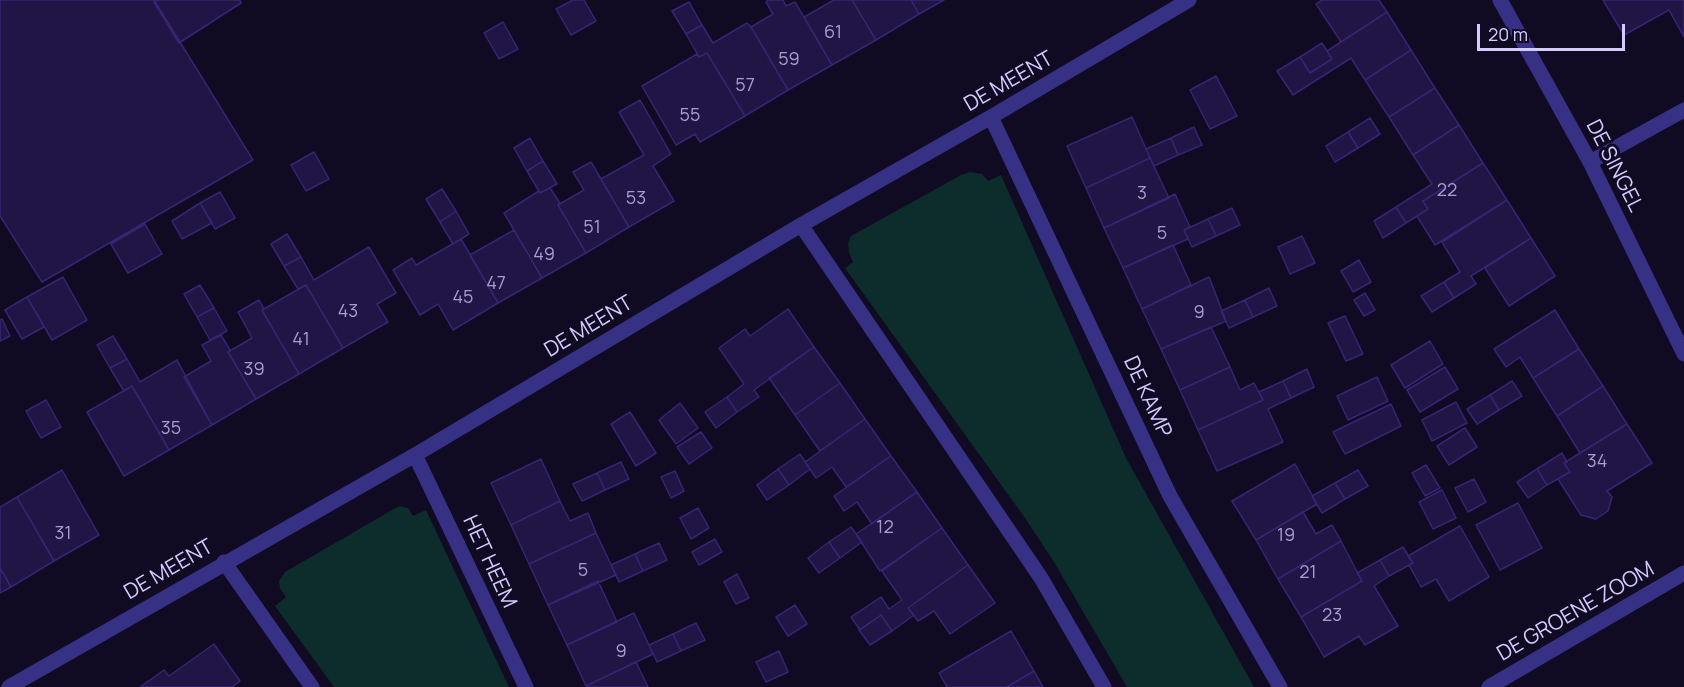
<!DOCTYPE html>
<html>
<head>
<meta charset="utf-8">
<style>
  body { margin:0 }
  #map { position:relative; width:1684px; height:687px; overflow:hidden; background:#100b22; font-family:Manrope,sans-serif }
  canvas { display:block }
  .scale { position:absolute; left:1477px; top:24px; width:148px; height:27px; box-sizing:border-box; border:3px solid #d4ccff; border-top:0; padding-left:8px; font-size:18px; line-height:21px; white-space:nowrap; color:#d4ccff; -webkit-text-stroke:4px #100b22; paint-order:stroke }
</style>
</head>
<body>
<div id="map">
<canvas width="1684" height="687"></canvas>
<div class="scale">20 m</div>
</div>
<script>
const ctx = document.querySelector('canvas').getContext('2d');
ctx.lineJoin = 'round';
function paint(path, color) { ctx.fillStyle = color; ctx.fill(path, 'evenodd'); }
const poly = rows => new Path2D(rows.map(r => 'M' + r).join(''));
function trace(path, color, width, dash) { ctx.strokeStyle = color; ctx.lineWidth = width; ctx.lineCap = dash ? 'butt' : 'round'; ctx.setLineDash(dash || []); ctx.stroke(path); }
function label(font, color, halo, rows, align = 'center') {
  ctx.font = font + ' Manrope,sans-serif'; ctx.lineWidth = 6; ctx.setLineDash([]); ctx.textBaseline = 'middle'; ctx.strokeStyle = halo; ctx.fillStyle = color; for (const [text, x, y, turn = 0] of rows) {
    ctx.save(); ctx.translate(x, y); ctx.rotate((+turn || 0) * Math.PI / 180); ctx.textAlign = isNaN(turn) ? turn : align; if (halo) ctx.strokeText(text, 0, 0); ctx.fillText(text, 0, 0); ctx.restore();
  }
}
paint(poly([
  [970,172,982,174,988,181,1001,175,1126,458,1254,687,1127,687,1054,562,1025,518,845,268,853,262,849,253,848,243,851,236,961,175],
  [399,506,408,508,413,516,426,510,509,687,334,687,275,606,286,597,280,588,279,581,285,572]
]), '#0d2c2c');
const building = poly([
  [0,0,154,0,253,160,42,282,0,216,0,0],
  [157,0,240,0,241,3,179,43,154,2,157,0],
  [573,0,584,0,596,21,571,35,556,9,573,0],
  [768,0,783,0,786,6,795,2,832,65,788,90,751,27,773,14,766,2,768,0],
  [834,0,852,0,876,40,832,65,804,17,834,0],
  [852,0,911,0,919,14,876,40,852,0],
  [911,0,944,0,919,14,911,0],
  [1322,0,1379,0,1387,12,1341,42,1316,4,1322,0],
  [1603,0,1684,0,1684,37,1669,10,1624,35,1603,0],
  [689,2,702,25,686,34,672,11,689,2],
  [1387,12,1411,50,1365,80,1351,58,1293,95,1277,71,1300,57,1310,73,1332,59,1327,51,1387,12],
  [503,22,518,49,499,59,484,33,503,22],
  [747,23,751,27,788,90,745,116,707,53,699,57,686,34,702,25,713,43,747,23],
  [1322,43,1332,59,1310,73,1300,57,1322,43],
  [1411,50,1435,88,1389,117,1365,80,1411,50],
  [707,53,745,116,700,142,695,134,676,145,642,86,697,54,699,57,707,53],
  [1216,76,1237,116,1210,129,1190,90,1216,76],
  [1435,88,1459,125,1413,155,1389,117,1435,88],
  [640,100,671,154,653,166,674,201,629,227,601,179,644,155,619,112,640,100],
  [1132,117,1150,158,1086,188,1067,146,1132,117],
  [1370,118,1380,134,1358,148,1348,132,1370,118],
  [1459,125,1483,163,1423,201,1428,209,1406,223,1396,207,1432,184,1413,155,1459,125],
  [1194,127,1202,145,1178,155,1171,138,1194,127],
  [1348,132,1358,148,1335,162,1326,146,1348,132],
  [530,138,543,161,527,171,514,148,530,138],
  [1171,138,1178,155,1154,166,1146,149,1171,138],
  [314,152,329,179,306,191,291,165,314,152],
  [1150,158,1169,198,1104,228,1086,188,1150,158],
  [543,161,557,184,540,193,527,171,543,161],
  [591,162,629,227,586,253,558,205,584,190,573,172,591,162],
  [1483,163,1507,200,1435,245,1417,216,1428,209,1423,201,1483,163],
  [550,188,560,203,558,205,586,253,542,278,504,213,539,191,540,193,550,188],
  [442,189,456,211,440,222,426,199,442,189],
  [220,192,235,218,215,229,200,203,220,192],
  [1175,194,1190,227,1184,230,1188,239,1123,268,1104,228,1175,194],
  [1507,200,1531,238,1471,276,1476,284,1454,298,1444,282,1460,272,1442,242,1507,200],
  [200,203,212,223,182,239,172,221,200,203],
  [1396,207,1406,223,1383,238,1374,221,1396,207],
  [1232,208,1240,225,1216,236,1208,219,1232,208],
  [456,211,469,234,453,244,440,222,456,211],
  [1208,219,1216,236,1192,247,1184,230,1208,219],
  [145,224,162,254,128,273,111,244,145,224],
  [514,230,542,278,498,303,470,255,514,230],
  [287,234,301,257,284,266,271,244,287,234],
  [1302,236,1315,263,1290,274,1278,247,1302,236],
  [1531,238,1555,276,1509,306,1485,268,1531,238],
  [461,239,498,303,453,330,438,304,420,315,393,270,412,258,416,265,461,239],
  [1173,245,1191,285,1142,309,1123,268,1173,245],
  [369,247,396,293,377,304,388,322,343,348,306,285,298,289,284,266,301,257,314,280,369,247],
  [1359,260,1371,282,1353,292,1341,271,1359,260],
  [63,277,87,320,52,340,27,297,63,277],
  [1209,277,1226,321,1161,349,1142,309,1209,277],
  [1444,282,1454,298,1432,312,1421,296,1444,282],
  [200,285,214,308,197,317,184,294,200,285],
  [306,285,343,348,299,374,262,310,306,285],
  [1269,288,1277,306,1253,317,1245,300,1269,288],
  [1365,293,1375,310,1364,316,1354,300,1365,293],
  [27,297,44,327,22,339,5,310,27,297],
  [259,300,264,309,262,310,299,374,256,399,228,352,252,338,238,312,259,300],
  [1245,300,1253,317,1229,328,1221,311,1245,300],
  [214,308,227,331,210,340,197,317,214,308],
  [788,309,814,347,754,390,759,397,737,412,727,397,744,384,719,348,745,329,750,336,788,309],
  [1555,310,1579,349,1533,378,1520,357,1506,367,1494,349,1555,310],
  [1345,316,1363,354,1346,361,1328,323,1345,316],
  [2,319,10,336,0,341,0,320,2,319],
  [1211,327,1230,367,1180,390,1161,349,1211,327],
  [221,335,230,350,228,352,256,399,212,425,184,377,211,361,202,345,221,335],
  [113,336,127,359,110,368,97,345,113,336],
  [1430,341,1443,364,1405,388,1391,365,1430,341],
  [814,347,840,383,795,415,769,378,814,347],
  [1579,349,1603,386,1557,416,1533,378,1579,349],
  [127,359,140,382,177,360,212,425,169,450,132,386,124,391,110,368,127,359],
  [1230,367,1240,390,1254,383,1263,400,1198,430,1180,390,1230,367],
  [1445,367,1458,389,1420,412,1407,390,1445,367],
  [1307,369,1314,387,1291,398,1283,381,1307,369],
  [1377,377,1388,401,1348,420,1337,396,1377,377],
  [1283,381,1291,398,1268,409,1283,442,1217,471,1198,430,1263,400,1259,392,1283,381],
  [1512,381,1522,396,1499,410,1490,395,1512,381],
  [840,383,865,419,820,451,795,415,840,383],
  [132,386,169,450,124,476,87,412,132,386],
  [1603,386,1627,424,1580,453,1557,416,1603,386],
  [1490,395,1499,410,1477,424,1467,409,1490,395],
  [727,397,737,412,716,428,705,412,727,397],
  [46,400,61,427,41,438,26,411,46,400],
  [1456,402,1467,423,1432,441,1422,420,1456,402],
  [680,403,698,428,676,444,659,420,680,403],
  [1391,404,1401,426,1345,454,1333,432,1391,404],
  [630,412,656,453,636,466,611,424,630,412],
  [865,419,891,456,846,487,832,467,816,478,805,462,865,419],
  [1627,424,1652,463,1607,491,1612,497,1608,511,1596,519,1581,515,1558,479,1570,472,1564,463,1627,424],
  [1465,428,1477,447,1449,465,1437,446,1465,428],
  [701,432,712,448,689,464,677,447,701,432],
  [1562,453,1567,462,1564,463,1570,472,1547,485,1537,469,1562,453],
  [800,454,810,469,789,485,778,469,800,454],
  [891,456,917,492,872,524,857,502,844,511,834,496,891,456],
  [541,459,560,501,511,525,491,483,541,459],
  [621,462,629,479,605,490,597,473,621,462],
  [1295,464,1317,504,1256,540,1232,501,1295,464],
  [1426,465,1440,488,1425,496,1412,473,1426,465],
  [778,469,789,485,767,500,757,485,778,469],
  [1537,469,1547,485,1528,498,1517,482,1537,469],
  [62,470,99,535,54,561,17,497,62,470],
  [1358,470,1368,486,1345,499,1335,483,1358,470],
  [675,471,684,491,671,498,661,477,675,471],
  [597,473,605,490,582,501,573,484,597,473],
  [1474,479,1486,502,1468,512,1455,488,1474,479],
  [1335,483,1345,499,1322,513,1312,496,1335,483],
  [1442,490,1456,518,1433,529,1419,502,1442,490],
  [917,492,942,528,880,571,856,534,917,492],
  [17,497,54,561,11,587,0,568,0,507,17,497],
  [560,501,570,521,588,513,596,533,529,564,511,525,560,501],
  [1518,503,1542,548,1500,570,1476,525,1518,503],
  [698,508,709,528,691,539,680,518,698,508],
  [1303,512,1316,534,1332,525,1341,541,1278,579,1256,540,1303,512],
  [1460,526,1489,577,1449,601,1436,579,1421,587,1409,565,1413,563,1408,556,1460,526],
  [851,527,862,542,840,558,829,542,851,527],
  [942,528,968,565,908,608,914,615,892,631,881,615,860,630,851,617,881,597,889,609,902,600,882,571,942,528],
  [596,533,616,575,548,605,529,564,596,533],
  [715,539,722,552,699,565,692,552,715,539],
  [1341,541,1362,581,1301,617,1278,579,1341,541],
  [829,542,840,558,819,573,808,558,829,542],
  [659,543,667,560,643,571,635,554,659,543],
  [1403,547,1413,563,1389,576,1380,560,1403,547],
  [635,554,643,571,619,582,611,565,635,554],
  [1380,560,1389,576,1374,586,1398,626,1365,645,1359,636,1324,657,1301,617,1362,581,1357,573,1380,560],
  [968,565,995,603,950,634,934,611,918,621,908,608,968,565],
  [0,568,11,587,0,593,0,568],
  [737,574,749,598,736,604,724,582,737,574],
  [598,581,617,622,567,645,548,605,598,581],
  [795,605,807,624,788,636,776,617,795,605],
  [634,613,653,654,586,686,567,645,634,613],
  [881,615,892,631,870,645,859,630,881,615],
  [696,623,705,640,681,651,673,634,696,623],
  [1011,631,1034,671,1007,687,947,687,939,673,1011,631],
  [673,634,681,651,657,662,649,645,673,634],
  [214,644,240,681,232,687,140,687,164,670,169,676,214,644],
  [779,651,788,672,766,682,756,662,779,651],
  [636,662,648,687,587,687,586,686,636,662],
  [1034,671,1043,687,1007,687,1034,671]
]);
paint(building, '#211545');
trace(building, '#372473', 1.5);
trace(poly([
  [1500,0,1590,162,1684,354],
  [991,117,1170,496,1280,687],
  [1590,162,1684,110],
  [801,225,1041,578,1104,687],
  [415,455,526,687],
  [224,562,312,687],
  [9,687,415,455,801,225,991,117,1189,0],
  [1489,687,1684,573]
]), '#373186', 15);
label('18px', '#a79ed0', null, [
  ["61",833,33],
  ["59",789,60],
  ["57",745,86],
  ["55",690,116],
  ["22",1447,191],
  ["3",1142,194],
  ["53",636,199],
  ["51",592,228],
  ["5",1162,234],
  ["49",544,255],
  ["47",496,284],
  ["45",463,298],
  ["43",348,312],
  ["9",1199,313],
  ["41",301,340],
  ["39",254,370],
  ["35",171,429],
  ["34",1597,462],
  ["12",885,528],
  ["31",63,534],
  ["19",1286,536],
  ["5",583,571],
  ["21",1308,573],
  ["23",1332,616],
  ["9",621,652]
]);
label('21px', '#d4ccff', '#100b22', [
  ["DE MEENT",1009,82,-30],
  ["DE SINGEL",1614,166,63],
  ["DE MEENT",589,327,-31],
  ["DE KAMP",1147,397,65],
  ["HET HEEM",489,562,65],
  ["DE MEENT",169,570,-30],
  ["DE GROENE ZOOM",1576,612,-30]
]);
</script>
</body>
</html>
